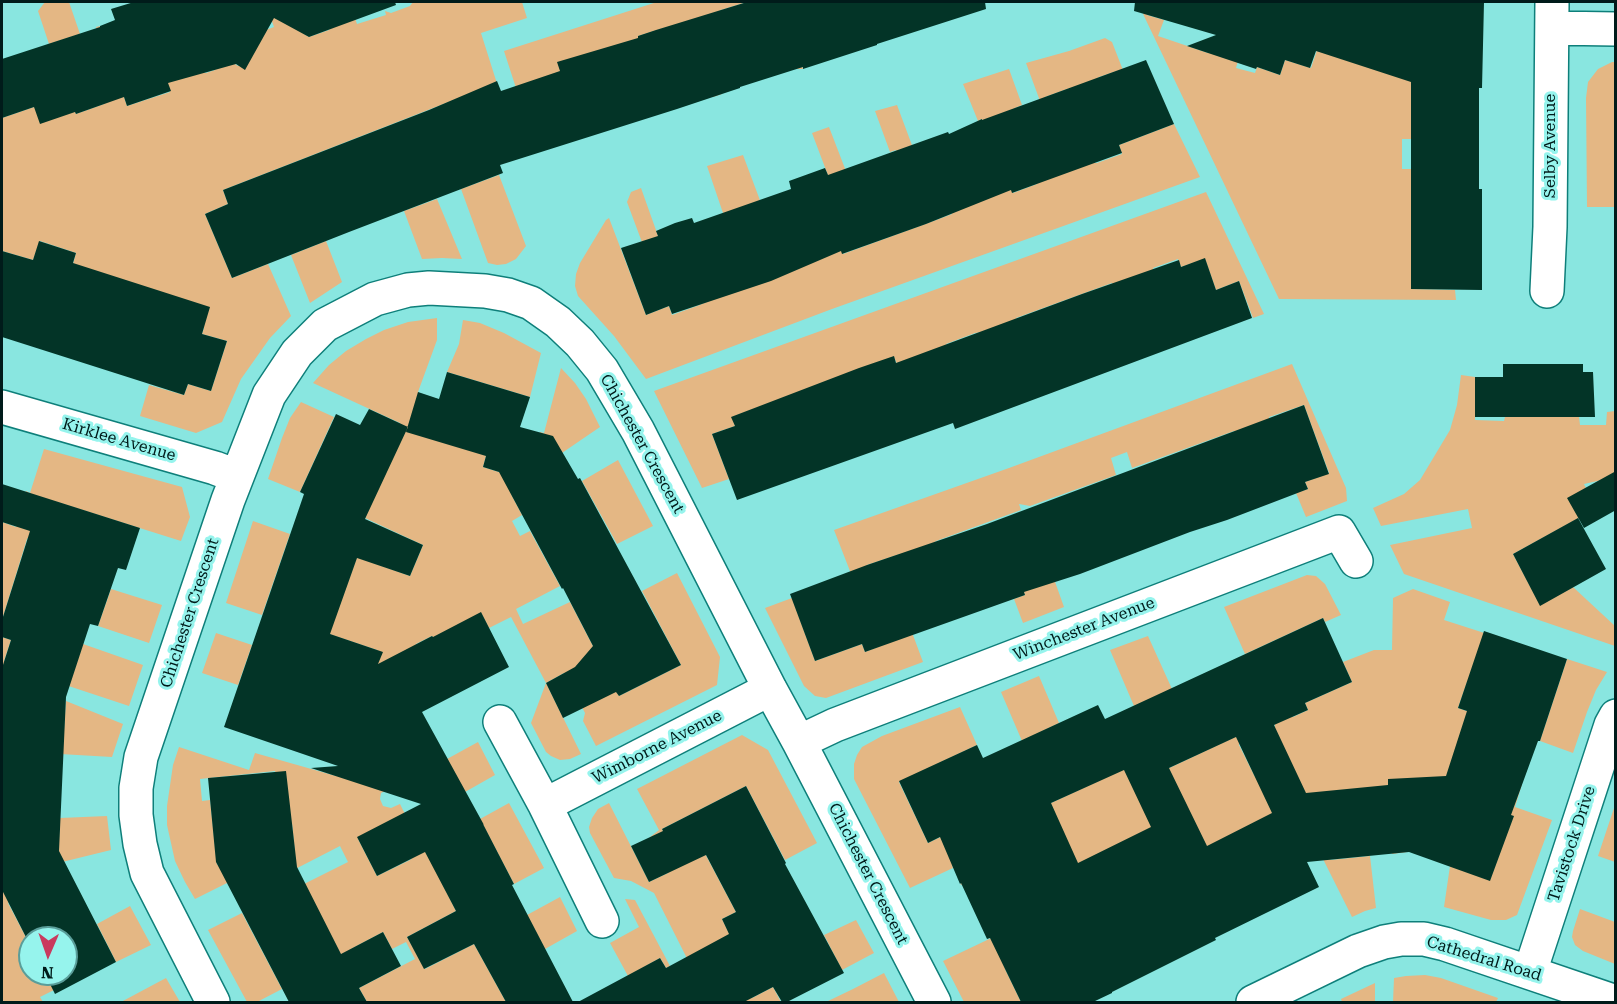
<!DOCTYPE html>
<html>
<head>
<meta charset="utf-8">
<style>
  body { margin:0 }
  #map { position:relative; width:1617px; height:1004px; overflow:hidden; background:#89e6e0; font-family:"Roboto Serif",serif }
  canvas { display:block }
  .frame { position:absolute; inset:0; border:3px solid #001b1a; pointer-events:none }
  .north { position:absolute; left:18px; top:926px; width:60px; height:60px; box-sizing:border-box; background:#96f4ed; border:2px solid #5a9d99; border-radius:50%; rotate:182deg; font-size:16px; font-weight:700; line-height:24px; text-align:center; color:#001b1a }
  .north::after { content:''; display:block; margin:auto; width:21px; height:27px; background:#c93a5e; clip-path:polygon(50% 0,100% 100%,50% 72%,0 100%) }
</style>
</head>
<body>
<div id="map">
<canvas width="1617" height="1004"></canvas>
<div class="frame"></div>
<div class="north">N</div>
</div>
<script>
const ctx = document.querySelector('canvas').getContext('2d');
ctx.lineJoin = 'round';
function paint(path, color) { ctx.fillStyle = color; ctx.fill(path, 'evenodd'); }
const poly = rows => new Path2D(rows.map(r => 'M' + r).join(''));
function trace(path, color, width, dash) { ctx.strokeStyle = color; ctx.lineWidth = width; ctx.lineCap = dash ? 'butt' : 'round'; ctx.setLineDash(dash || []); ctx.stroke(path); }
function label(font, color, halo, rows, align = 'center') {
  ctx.font = font + ' "Roboto Serif",serif'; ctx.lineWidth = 6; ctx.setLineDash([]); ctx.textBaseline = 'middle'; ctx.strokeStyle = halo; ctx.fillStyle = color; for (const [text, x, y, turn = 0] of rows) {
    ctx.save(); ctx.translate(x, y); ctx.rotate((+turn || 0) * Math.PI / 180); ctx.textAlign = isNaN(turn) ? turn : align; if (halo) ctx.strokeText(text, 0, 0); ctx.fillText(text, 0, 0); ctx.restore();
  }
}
paint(poly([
  [45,2,69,2,80,34,49,44,38,11],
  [197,2,208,2,223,44,232,62,238,66,249,62,246,37,274,27,265,2,287,2,294,21,298,19,304,34,309,37,329,30,331,26,329,9,327,2,346,2,347,4,350,3,357,24,386,15,385,11,391,13,410,6,413,2,522,2,527,18,481,33,506,112,487,87,223,190,228,204,205,214,232,278,268,264,291,316,270,338,241,379,222,422,196,433,140,416,149,385,184,395,188,384,211,391,227,341,202,334,204,328,73,264,76,253,40,241,33,260,2,251,2,118,69,95,76,114,104,104,95,77,111,72,96,27,100,26,127,106,170,92,143,8,197,70,206,73,215,70,218,62],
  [657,2,782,2,803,69,796,69,774,3,750,10,747,2,721,10,700,27,722,94,713,97,691,29,664,28,638,36,640,45,560,71,528,125,504,51],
  [1139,2,1150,2,1147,15,1164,20,1158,36,1208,53,1242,47,1236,68,1255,73,1257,67,1280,75,1285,60,1311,68,1321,38,1385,13,1389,2,1412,2,1411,86,1419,139,1402,139,1402,169,1411,169,1411,289,1455,290,1456,300,1279,299,1144,16],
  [1105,38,1112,42,1135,101,1117,71,1099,77,1075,99,1070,88,1045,97,1070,163,1097,163,1122,154,1119,145,1174,124,1200,177,832,309,646,379,614,336,578,296,575,286,576,274,580,263,606,220,609,218,646,315,669,306,672,315,697,306,839,246,843,254,939,219,952,214,949,206,1009,185,1013,193,1037,184,1040,101,1026,63,1069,51],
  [1612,62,1615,62,1615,207,1587,207,1586,98,1588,82,1598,69],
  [1009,69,1022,105,1015,108,986,131,982,119,978,121,963,84],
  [897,105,916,156,901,162,896,150,890,152,875,111],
  [829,127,849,179,832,186,812,133],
  [743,155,764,211,723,213,707,166],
  [499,175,526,246,516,259,506,264,497,265,488,263,461,189],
  [641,188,662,247,646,253,627,202,631,192],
  [1206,192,1264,314,1253,318,1239,281,1216,290,1205,259,1181,267,1178,259,1153,268,1156,276,1115,291,1112,283,1016,318,1018,327,975,333,946,344,949,353,897,364,894,357,732,417,735,426,712,434,729,479,702,488,654,391],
  [437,199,462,259,442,258,422,259,404,211],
  [326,241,342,282,310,303,291,255],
  [437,318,437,340,418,392,486,456,483,467,505,474,530,468,540,432,544,433,561,368,575,383,586,399,600,427,537,470,511,494,522,515,512,521,520,536,530,531,560,586,516,609,523,624,570,602,619,696,681,665,642,591,677,573,720,657,717,685,596,746,583,721,585,713,564,673,546,683,581,754,570,759,560,760,551,756,546,752,531,723,546,683,511,617,489,628,481,613,435,640,432,636,416,644,396,786,381,793,380,799,383,806,391,808,400,804,405,814,358,839,377,876,410,860,424,847,456,911,407,937,425,969,474,944,506,1002,367,1002,359,988,415,959,406,942,392,949,383,932,351,949,343,959,304,884,348,862,340,846,272,881,263,865,195,899,185,882,175,861,167,825,167,806,173,765,179,747,249,770,255,753,336,776,377,650,329,634,357,557,410,576,423,545,365,518,402,432,400,423,313,383,329,365,346,351,366,339,384,330,408,322],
  [275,771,281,824,292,823,295,853,284,858,217,865,210,800,202,801,200,779],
  [463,320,480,323,504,333,541,353,530,397,447,372,459,344],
  [1292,364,1346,488,1347,501,1306,517,1296,493,1308,489,1305,482,1329,473,1304,405,1269,417,1273,431,1234,431,1132,468,1127,452,1111,458,1116,475,1030,506,1019,504,1021,510,936,541,905,567,900,554,867,565,855,584,834,530,1009,468],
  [1461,375,1475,377,1475,420,1504,421,1505,417,1579,417,1580,425,1606,425,1607,412,1615,411,1615,477,1584,484,1599,515,1579,518,1513,554,1540,605,1573,587,1615,626,1615,646,1404,574,1390,545,1472,528,1468,509,1381,526,1373,508,1404,494,1420,480,1450,430,1457,405],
  [301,402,334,417,300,492,268,479,282,438,290,418],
  [44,449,182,487,190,517,181,541,57,502,27,539,2,620,2,522,16,527,26,491,30,493],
  [618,460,653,526,617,544,582,481],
  [253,521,290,534,262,615,226,603],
  [1307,575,1316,576,1325,584,1341,615,1325,622,1323,618,1245,654,1224,607],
  [1054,579,1064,607,1023,623,1014,599,1025,595,1022,587],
  [111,589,162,605,149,643,98,626],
  [1413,589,1450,602,1444,620,1503,639,1467,682,1458,708,1478,715,1484,770,1522,784,1515,807,1552,820,1517,915,1506,920,1491,920,1444,907,1450,866,1490,880,1513,816,1407,852,1392,854,1385,786,1330,860,1370,856,1376,908,1365,911,1352,917,1304,821,1005,969,1021,1002,964,1002,943,961,1027,921,1000,867,962,885,960,884,993,868,952,865,953,868,910,888,854,779,854,764,857,755,862,747,882,736,960,707,977,745,899,782,928,843,951,832,1051,803,1124,769,1163,771,1239,735,1239,745,1255,777,1275,728,1274,718,1289,710,1293,717,1308,710,1305,703,1352,682,1343,662,1374,650,1392,650,1393,598],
  [792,598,815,661,862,644,865,652,888,643,910,627,923,662,826,698,815,696,804,686,765,608],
  [216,633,252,645,238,685,202,673],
  [1148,636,1172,689,1134,706,1110,650],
  [2,637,11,640,4,661,70,683,83,644,143,665,129,706,2,664],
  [1567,659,1607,672,1596,690,1587,712,1573,753,1540,741],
  [1039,676,1059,723,1022,741,1001,692],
  [66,701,123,724,112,757,60,754,64,729],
  [742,735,768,750,817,843,785,860,746,786,662,829,678,860,702,848,736,912,722,919,730,935,742,979,752,998,773,987,781,1002,709,1002,654,893,631,881,614,878,590,833,589,827,592,818,598,809,609,803,649,882,668,873,650,837,659,830,637,789],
  [478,742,495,775,465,792,447,759],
  [509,803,544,868,514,884,480,819],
  [1615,805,1615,862,1598,856],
  [107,816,111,850,58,863,60,818],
  [2,890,15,899,8,903,30,945,30,974,45,974,54,990,40,997,43,1002,2,1002],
  [560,897,577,931,545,949,527,915],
  [625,899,635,900,670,966,666,968,660,958,628,976,610,943,639,927],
  [130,906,151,945,116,962,97,924],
  [1580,909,1615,922,1614,925,1615,926,1615,964,1583,951,1575,945,1572,937,1573,931],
  [242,913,282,989,257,1002,247,1002,208,930],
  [856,920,874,953,842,970,824,935],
  [884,973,899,1002,826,1002,853,989],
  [1425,975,1441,978,1498,998,1496,1002,1393,1002,1394,978,1406,976],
  [166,978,180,1002,121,1002],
  [1375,983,1375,1002,1342,1002,1341,999]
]), '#e4b784');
paint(poly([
  [134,2,395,2,396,5,309,37,274,18,245,70,236,64,168,83,171,91,127,106,124,97,76,114,75,112,40,124,34,107,2,118,2,59,100,27,100,26,115,20,111,9],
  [747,2,985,2,986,9,877,44,877,45,803,69,803,67,740,87,740,88,677,109,500,165,503,173,349,232,232,278,205,214,228,204,223,190,429,110,497,81,501,91,560,71,557,62,638,38,638,36,656,30],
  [1135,2,1484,2,1482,88,1479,88,1479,189,1482,189,1482,290,1411,289,1411,82,1316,51,1310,68,1285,60,1280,75,1257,67,1256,69,1187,46,1216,35,1134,11],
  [1146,60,1174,124,1119,145,1122,153,1012,193,1011,190,926,224,842,254,841,251,771,281,672,314,669,306,646,315,621,248,658,236,656,231,675,223,692,218,694,223,791,189,789,181,825,168,828,175,948,132,949,134,982,119,982,120],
  [39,241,76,253,73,263,210,307,202,334,227,341,211,391,188,384,184,395,2,337,2,251,33,260],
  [1205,258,1216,290,1239,281,1252,318,955,429,953,423,737,500,712,434,735,426,731,417,859,368,894,356,896,363,1082,294,1179,260,1181,267],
  [1503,364,1583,364,1583,372,1593,372,1595,417,1475,417,1475,377,1503,377],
  [447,372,530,397,520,427,553,436,578,479,580,478,681,665,619,696,616,692,563,718,546,683,575,667,593,646,563,588,562,589,499,472,483,467,486,456,406,432,418,392,439,399],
  [1304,405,1329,474,1305,482,1308,489,1227,520,1190,532,1080,574,1024,592,1025,595,865,652,862,644,815,661,790,594,867,565,987,524],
  [369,409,408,427,365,519,423,545,410,576,357,558,330,634,383,652,378,664,432,636,433,637,481,612,509,667,422,712,484,825,483,824,514,884,512,885,573,1002,506,1002,474,944,424,969,407,937,456,911,425,852,377,876,357,837,421,804,311,768,338,766,224,727,304,494,300,492,336,414,360,425],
  [1616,471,1616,510,1584,528,1567,498],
  [2,484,140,528,126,570,118,568,98,626,90,624,66,697,59,851,116,962,55,994,45,974,66,974,66,938,30,938,30,945,2,890,2,668,11,640,2,637,2,620,30,531,2,522],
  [1578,518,1606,569,1540,606,1513,554],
  [1323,618,1352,682,1305,703,1308,710,1274,725,1306,793,1388,785,1388,779,1446,776,1467,711,1458,708,1484,631,1567,659,1540,741,1538,741,1511,815,1514,816,1490,881,1409,852,1307,862,1319,887,1215,938,1216,940,1112,992,1112,993,1093,1002,1021,1002,990,938,987,939,961,883,960,884,940,837,928,843,899,781,977,745,983,758,1098,705,1105,719],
  [1236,737,1272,813,1207,846,1169,768],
  [1124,770,1151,827,1078,863,1051,803],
  [286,771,297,867,341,954,383,932,401,966,359,988,367,1002,289,1002,216,862,208,778],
  [746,786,786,863,785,864,844,973,787,1002,782,1002,773,987,744,1002,578,1002,660,958,666,968,729,934,722,919,736,912,706,855,649,882,631,846,663,831,662,829]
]), '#033427');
const minor = poly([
  [1552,28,1616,29],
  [1547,291,1550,227,1552,2],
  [2,407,215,468,236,476],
  [500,722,545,805,602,921],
  [799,742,835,725,1339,532,1356,561],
  [545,805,770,689],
  [1530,972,1611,725,1616,716],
  [213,1002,147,873,140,844,136,815,136,788,141,757,228,500,269,395,297,353,325,325,375,299,408,290,429,288,485,291,508,295,531,303,558,322,580,343,602,370,638,431,770,689,799,742,934,1002],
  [1253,1002,1358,951,1384,942,1401,939,1424,939,1445,944,1616,1002]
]);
trace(minor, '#0e7f7a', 36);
trace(minor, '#fff', 33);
label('16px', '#001b1a', '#96f4ed', [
  ["Selby Avenue",1550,146,-90],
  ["Kirklee Avenue",119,440,16],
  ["Chichester Crescent",642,444,61],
  ["Chichester Crescent",190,613,-72],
  ["Winchester Avenue",1084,629,-21],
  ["Wimborne Avenue",657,747,-27],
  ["Tavistock Drive",1572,844,-72],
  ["Chichester Crescent",868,874,63],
  ["Cathedral Road",1484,959,17]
]);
</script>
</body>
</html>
